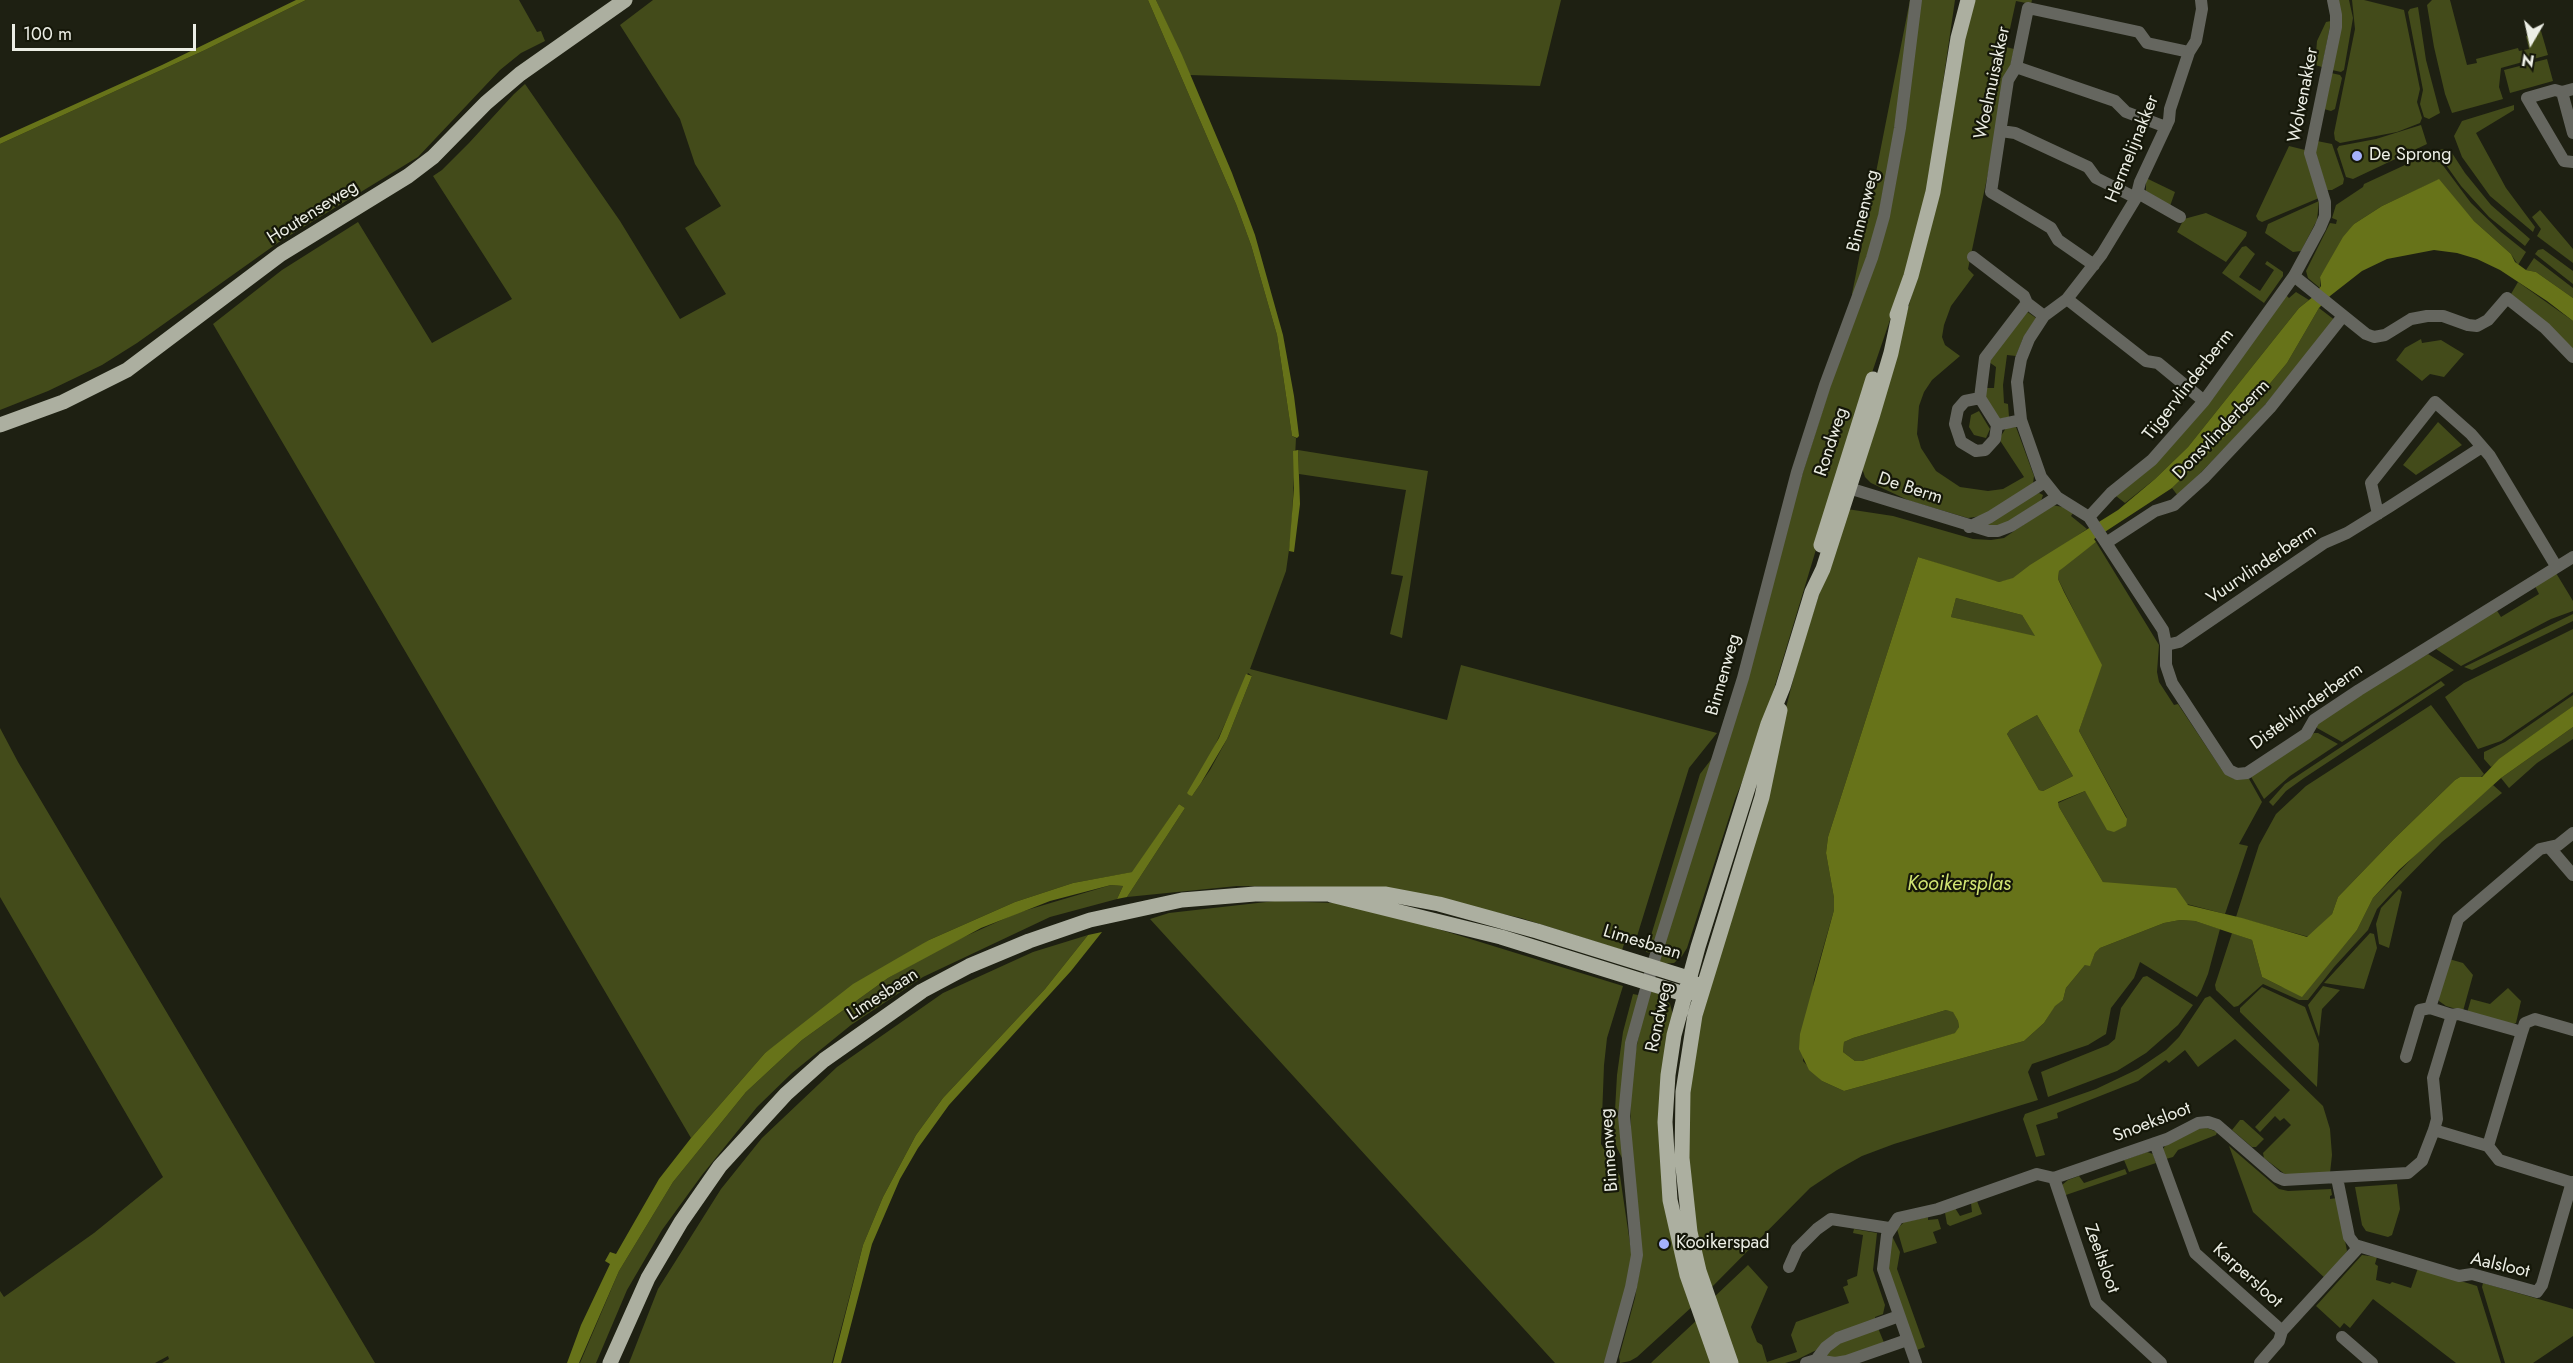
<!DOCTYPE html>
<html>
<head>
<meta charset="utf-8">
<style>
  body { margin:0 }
  #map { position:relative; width:2573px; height:1363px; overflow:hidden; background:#1e2012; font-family:Jost,sans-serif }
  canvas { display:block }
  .north { position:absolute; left:2501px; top:12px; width:60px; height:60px; -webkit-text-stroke:4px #151709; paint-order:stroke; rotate:189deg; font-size:16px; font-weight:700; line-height:24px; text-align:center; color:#eceee5 }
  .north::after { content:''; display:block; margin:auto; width:21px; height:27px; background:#eceee5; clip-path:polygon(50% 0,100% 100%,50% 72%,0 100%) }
  .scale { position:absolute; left:12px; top:24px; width:184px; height:27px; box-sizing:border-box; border:3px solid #eceee5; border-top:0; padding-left:8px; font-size:18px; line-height:21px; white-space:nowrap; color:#eceee5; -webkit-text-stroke:4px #151709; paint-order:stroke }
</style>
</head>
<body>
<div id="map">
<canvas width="2573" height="1363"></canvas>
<div class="north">N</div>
<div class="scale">100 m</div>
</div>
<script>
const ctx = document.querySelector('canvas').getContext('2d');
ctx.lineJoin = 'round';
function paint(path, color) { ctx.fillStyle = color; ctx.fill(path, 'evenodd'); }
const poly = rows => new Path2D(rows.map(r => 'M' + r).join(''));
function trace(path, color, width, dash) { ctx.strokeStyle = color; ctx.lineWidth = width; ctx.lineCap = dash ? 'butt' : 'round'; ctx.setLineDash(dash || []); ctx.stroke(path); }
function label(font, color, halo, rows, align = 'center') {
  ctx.font = font + ' Jost,sans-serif'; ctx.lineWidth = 4.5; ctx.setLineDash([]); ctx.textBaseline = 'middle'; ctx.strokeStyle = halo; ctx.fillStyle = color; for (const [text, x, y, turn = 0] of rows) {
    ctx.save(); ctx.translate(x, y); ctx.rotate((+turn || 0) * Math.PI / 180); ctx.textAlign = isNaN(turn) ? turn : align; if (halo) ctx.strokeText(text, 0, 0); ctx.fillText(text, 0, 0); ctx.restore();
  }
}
paint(poly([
  [306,0,519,0,537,32,541,31,545,41,521,53,500,70,418,157,279,242,137,343,102,365,48,391,0,410,0,144,205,50],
  [653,0,1148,0,1236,204,1251,245,1277,335,1292,436,1296,438,1291,536,1286,571,1250,669,1447,720,1461,665,1717,733,1689,768,1634,946,1624,944,1622,950,1521,918,1386,888,1237,886,1127,897,1185,808,1179,804,1133,872,1073,883,1015,902,929,940,765,1053,691,1138,213,324,282,270,358,222,432,343,512,299,433,176,442,170,469,143,514,94,525,84,620,221,680,319,726,294,685,228,721,206,695,164,680,119,620,25],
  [1248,673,1252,676,1227,739,1210,770,1192,796],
  [1156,0,1561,0,1540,86,1190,75],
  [1910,0,1913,0,1885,194,1856,294,1852,294],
  [1920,0,1955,0,1929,179,1905,276,1850,437,1757,745,1735,799,1687,948,1682,956,1674,963,1657,964,1792,507,1835,371,1863,296],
  [1971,0,2032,0,2031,4,2016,1,2006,47,2014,49,1968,269,1974,275,1951,306,1944,325,1942,337,1945,345,1960,356,1932,380,1924,392,1919,406,1917,434,1921,448,1936,471,1960,487,1988,491,2003,489,2024,477,1999,439,2006,428,2016,427,2034,476,2033,484,1988,515,1968,518,1910,501,1871,483,1865,477,1862,468,1928,239],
  [2337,0,2349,0,2353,18,2344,70,2341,72,2332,70],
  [2352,0,2364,0,2404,10,2420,89,2417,102,2422,118,2420,123,2397,132,2340,143,2335,140,2334,133,2355,29],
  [2432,0,2450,0,2467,65,2477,63,2476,59,2518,48,2519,51,2529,49,2526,36,2541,31,2548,55,2501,68,2499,87,2503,99,2452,113,2445,94,2434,47,2427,5],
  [2418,7,2426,60,2440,113,2429,119,2424,117,2420,104,2423,90,2408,12,2410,9],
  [2331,21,2322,67,2315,65,2317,41,2326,22],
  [2547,59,2553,81,2510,93,2504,70],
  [2331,73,2340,75,2342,78,2335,109,2331,111,2324,109],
  [2514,105,2514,110,2476,133,2506,188,2535,227,2533,232,2490,196,2462,157,2454,136,2462,121],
  [2421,125,2427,144,2353,179,2346,177,2337,149,2339,146,2376,139],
  [2317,141,2332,144,2344,179,2343,184,2332,190,2327,190,2315,151],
  [2289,146,2305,150,2319,198,2262,222,2258,220,2256,216],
  [2443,149,2452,153,2465,173,2491,205,2530,239,2525,246,2489,217,2461,186,2436,151],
  [2433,152,2471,203,2501,232,2526,252,2518,265,2511,254,2474,221,2438,180,2382,206,2354,224,2320,277,2320,288,2308,278,2306,271,2330,223,2336,224,2337,220,2332,218,2336,205,2363,187,2364,184],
  [2146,178,2175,192,2170,206,2146,191],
  [2319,201,2317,220,2301,251,2293,252,2265,233,2268,224],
  [2540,210,2573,249,2573,263,2537,236,2541,229,2532,217],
  [2206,213,2247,232,2246,236,2226,262,2177,232,2184,219],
  [2246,246,2255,254,2239,277,2260,291,2274,270,2265,264,2267,261,2283,272,2283,276,2264,303,2222,273,2242,247],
  [2543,249,2573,271,2573,284,2535,254,2538,250],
  [2534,258,2573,288,2573,298,2536,272,2526,270],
  [2518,282,2573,321,2573,350,2511,294],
  [2296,292,2309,300,2299,308,2188,447,2155,479,2125,503,2116,496,2286,295,2289,298],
  [2319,308,2336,321,2252,420,2178,496,2172,488,2228,434,2287,363],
  [2026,311,2036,318,2023,338,2016,356,2007,355,2003,385,2004,403,2008,404,2009,417,2000,419,1985,402,1986,388,1994,388,1996,367,1989,362],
  [2421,339,2422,343,2441,340,2464,354,2444,377,2430,374,2422,381,2396,360,2405,348],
  [1979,411,1990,429,1986,438,1974,435,1969,427,1971,415],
  [2438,422,2462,445,2416,475,2403,465],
  [1298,450,1428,471,1402,638,1390,634,1403,576,1391,574,1406,490,1299,474],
  [2039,493,2043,495,2040,504,2011,523,1989,528,1985,523,2031,495],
  [2052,505,2063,507,2073,513,2071,516,2087,529,2013,579,1999,582,1987,580,1918,557,1828,837,1826,853,1834,898,1834,910,1814,980,1803,1061,1822,1081,1844,1091,2024,1041,2044,1023,2055,1005,2063,1000,2066,988,2085,965,2090,965,2095,953,2100,948,2164,923,2180,920,2195,921,2220,929,2208,974,2201,991,2197,997,2140,962,2134,978,2111,1008,2106,1034,2088,1045,2032,1064,2028,1072,2038,1100,1894,1144,1862,1156,1837,1170,1810,1188,1709,1290,1697,1241,1689,1183,1689,1058,1779,735,1800,653,1847,509,1893,516,1973,539,1991,540,2004,538],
  [2096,542,2159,645,2157,672,2159,682,2174,705,2178,704,2222,770,2234,779,2248,777,2262,802,2239,844,2248,846,2225,914,2103,882,2059,807,2058,803,2085,791,2127,818,2079,731,2101,665,2058,579,2059,571,2067,563],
  [2556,573,2573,601,2573,611,2551,619,2461,666,2436,649,2496,609,2501,617,2539,594,2535,586],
  [1956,598,2022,615,2036,637,1951,617],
  [2573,614,2573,621,2472,670,2464,667],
  [2573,629,2573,692,2501,741,2478,749,2445,697,2464,683],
  [2428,654,2454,670,2342,742,2317,728,2317,723,2358,695],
  [2441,681,2445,685,2304,778,2286,791,2273,806,2269,802,2285,784],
  [2573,695,2573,706,2491,767,2484,759,2484,752,2505,742],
  [2431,705,2484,774,2481,777,2460,777,2455,780,2394,839,2338,897,2332,914,2309,937,2236,917,2259,845,2276,814,2306,786],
  [2037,715,2073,776,2043,791,2039,790,2007,734,2010,730],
  [2573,727,2573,739,2537,763,2509,788,2501,778],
  [0,728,18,762,375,1363,162,1363,169,1359,168,1356,155,1363,0,1363,0,1291,4,1297,94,1233,163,1177,0,897],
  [2314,733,2318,733,2338,744,2290,776,2264,799,2250,775],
  [1713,757,1652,953,1646,952,1700,774],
  [2493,785,2502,793,2442,842,2389,896,2377,909,2368,930,2334,967,2308,1000,2299,1000,2263,984,2238,1006,2234,1007,2216,990,2215,985,2232,933,2252,940,2262,977,2282,987,2306,991,2357,930,2373,898,2438,832],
  [1111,885,1123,886,1117,899,1050,917,923,977,851,1025,792,1073,757,1107,702,1175,662,1230,627,1290,596,1363,580,1363,619,1271,673,1182,746,1092,802,1040,888,978,946,945,1017,913],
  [2399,889,2402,892,2389,948,2379,944,2376,924,2381,908],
  [1275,901,1336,903,1399,917,1623,986,1607,1038,1604,1065,1601,1144,1620,1176,1632,1257,1631,1272,1607,1363,1555,1363,1150,919,1169,913],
  [2370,933,2374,934,2377,948,2364,989,2324,983],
  [1088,935,1045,989,943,1098,916,1135,883,1197,863,1245,832,1363,629,1363,658,1289,721,1189,762,1138,837,1067,943,993,1033,952],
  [2449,959,2463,963,2473,975,2463,1011,2446,1006,2439,1001,2438,997],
  [2147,976,2193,1005,2178,1025,2146,1053,2117,1071,2048,1097,2041,1072,2108,1045,2115,1039,2121,1008,2143,977],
  [2323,986,2340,990,2322,1009,2319,1037,2308,1005],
  [2262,987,2305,1007,2319,1044,2317,1087,2240,1012,2240,1008],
  [2508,988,2521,1001,2516,1023,2511,1025,2467,1013,2471,999,2490,1004],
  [1649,990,1663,996,1670,1004,1673,1015,1661,1122,1694,1305,1637,1357,1630,1361,1620,1363,1619,1357,1635,1298,1642,1255,1631,1137,1630,1096,1636,1049],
  [1633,994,1638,995,1622,1158,1615,1144,1614,1128,1617,1075,1623,1032],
  [2210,996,2323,1106,2330,1129,2332,1155,2330,1173,2286,1175,2264,1158,2263,1153,2291,1125,2284,1118,2280,1121,2275,1116,2260,1132,2255,1127,2290,1090,2235,1039,2198,1067,2185,1050,2169,1063,2166,1060,2138,1081,2057,1113,2058,1118,2036,1125,2045,1155,2036,1157,2023,1119,2025,1114,2096,1089,2138,1069,2166,1050,2179,1037,2205,998],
  [1946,1010,1953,1011,1958,1021,1959,1027,1956,1033,1862,1061,1855,1061,1843,1052,1844,1042,1853,1038],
  [2240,1120,2243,1120,2264,1139,2256,1147,2252,1147,2232,1130],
  [2207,1128,2217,1132,2216,1135,2178,1150,2173,1157,2166,1159,2163,1149,2165,1146,2195,1129],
  [2229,1146,2279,1189,2288,1191,2331,1189,2332,1195,2330,1196,2330,1199,2337,1198,2347,1251,2326,1279,2253,1212],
  [2147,1152,2153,1154,2156,1163,2129,1172,2124,1160],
  [2125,1169,2127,1174,2063,1196,2062,1185,2068,1180,2079,1176,2084,1183],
  [2397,1184,2400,1209,2392,1235,2388,1237,2366,1231,2362,1225,2355,1187],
  [1977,1201,1982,1214,1950,1226,1947,1224,1945,1213,1955,1208,1960,1216,1972,1212,1971,1203],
  [1928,1217,1928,1220,1938,1219,1941,1229,1933,1232,1937,1243,1904,1253,1897,1229,1904,1222],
  [1854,1229,1877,1233,1873,1270,1885,1305,1883,1314,1875,1317,1876,1321,1796,1360,1785,1363,1737,1363,1711,1300,1748,1265,1768,1287,1751,1327,1757,1342,1762,1345,1767,1362,1797,1352,1791,1335,1796,1322,1849,1303,1843,1287,1848,1285,1847,1280,1857,1276,1863,1235,1853,1233],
  [1892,1236,1900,1252,1897,1269,1925,1347,1917,1350,1888,1269],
  [2362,1255,2377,1257,2375,1264,2378,1266,2376,1280,2390,1284,2392,1282,2411,1288,2418,1268,2477,1286,2501,1363,2456,1363,2373,1299,2350,1328,2344,1323,2340,1328,2316,1306],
  [2483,1283,2573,1309,2573,1336,2533,1363,2505,1363,2482,1287],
  [1698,1319,1714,1363,1651,1363,1654,1360],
  [1878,1328,1885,1345,1845,1358,1827,1357,1827,1353,1836,1344]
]), '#434b1a');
paint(poly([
  [296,0,306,0,205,50,0,144,0,138,162,65],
  [1148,0,1156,0,1182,55,1232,173,1255,235,1283,335,1294,396,1299,436,1297,438,1292,436,1277,335,1251,245,1236,204],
  [2439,179,2474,221,2511,254,2515,262,2526,270,2536,272,2573,298,2573,321,2547,301,2500,270,2477,259,2457,253,2434,250,2387,259,2362,271,2330,296,2319,308,2287,363,2228,434,2172,488,2094,539,2096,542,2059,571,2058,579,2064,592,2102,665,2079,731,2127,819,2126,826,2114,832,2107,830,2085,791,2058,802,2059,807,2103,882,2176,888,2188,905,2242,918,2307,937,2332,914,2338,897,2394,839,2455,780,2460,777,2482,777,2499,759,2573,706,2573,727,2501,778,2399,870,2373,898,2357,930,2302,997,2262,977,2252,940,2195,921,2180,920,2164,923,2100,948,2095,953,2090,966,2085,965,2066,988,2063,1000,2055,1006,2044,1023,2024,1041,1844,1091,1822,1081,1809,1070,1799,1049,1800,1034,1834,910,1834,898,1826,853,1828,837,1918,557,1999,582,2013,578,2030,565,2118,510,2155,479,2188,447,2299,308,2314,296,2321,286,2320,277,2343,237,2354,224,2382,206],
  [1956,598,2022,615,2035,636,1951,617],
  [2037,715,2073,776,2043,791,2039,790,2007,734,2010,730],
  [1946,1010,1953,1012,1958,1021,1959,1027,1955,1033,1862,1061,1855,1061,1843,1052,1844,1042,1853,1038],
  [1298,450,1300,504,1294,552,1289,551,1294,488,1293,451],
  [1246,674,1252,676,1227,739,1201,783,1192,796,1189,795,1187,793,1219,738],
  [1179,804,1185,808,1127,897,1117,899,1123,886,1111,885,1050,901,981,928,888,978,802,1040,746,1092,673,1182,619,1271,579,1363,567,1363,581,1325,610,1264,605,1261,610,1252,616,1254,659,1179,691,1138,765,1053,853,984,929,940,1015,902,1073,883,1132,872],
  [1102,932,1071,971,949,1105,918,1148,900,1179,872,1244,841,1363,833,1363,863,1245,883,1197,916,1135,943,1098,1045,989,1088,935]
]), '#677319');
trace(poly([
  [2201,0,2202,9,2196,41,2189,52,2170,109,2169,120,2140,182,2136,198,2102,254,2067,299,2044,316,2029,339,2021,359,2017,382,2021,420,2041,477,2057,497,2089,517,2163,630,2166,645,2166,665,2172,683,2229,770,2237,774,2247,773,2306,734,2314,720,2359,690,2573,557],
  [2016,67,2115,101,2126,112,2166,127],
  [2573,89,2562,92,2555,90,2527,98,2564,161,2573,162],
  [2562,92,2573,133],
  [2001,131,2015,133,2088,167,2096,178,2136,198],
  [2138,193,2180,217],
  [1973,257,2024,296,2027,303,2044,316],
  [2094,265,2058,240,2051,228,1991,192,2008,80,2016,67,2028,8,2139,32,2147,43,2189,52],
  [2294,276,2366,334,2374,337,2385,335,2411,319,2427,316,2443,316,2468,325,2477,326,2488,320,2507,298,2545,328,2573,357],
  [2067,299,2146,361,2158,363,2204,401],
  [1980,398,1965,401,1958,409,1955,424,1961,442,1976,451,1985,450,1995,439,1997,425],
  [2021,420,1997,425,1980,398,1985,358,2027,303],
  [1842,486,1989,531,1998,531,2011,526,2057,497],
  [2378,514,2371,483,2435,402,2471,434,2490,456,2556,566],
  [2089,517,2111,493,2152,460,2204,401,2294,276,2320,228,2325,216,2325,202,2310,153,2336,27,2336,15,2333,0],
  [1969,527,1990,517,2045,482],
  [2106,543,2155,511,2174,505,2205,477,2270,408,2343,316],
  [2166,645,2179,642,2324,543,2347,533,2389,507,2482,447],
  [2549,847,2573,875],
  [2430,1008,2458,919,2540,849,2558,845,2573,833],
  [2452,1015,2458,1014,2522,1032,2525,1023,2535,1019,2573,1030],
  [2434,1130,2488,1146,2499,1160,2573,1183],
  [2155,1143,2195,1253,2282,1331],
  [2488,1146,2522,1032],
  [2054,1178,2096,1303,2161,1363],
  [2337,1178,2349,1237,2355,1245,2459,1276,2472,1274,2537,1292,2542,1285,2572,1182],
  [1789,1267,1797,1249,1817,1229,1831,1219,1889,1228],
  [2342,1337,2372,1363],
  [1816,1360,1835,1363,1847,1361,1907,1340],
  [1610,1363,1631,1287,1637,1255,1624,1116,1631,1043,1652,967,1743,678,1797,472,1825,385,1872,258,1884,216,1900,128,1916,0],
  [1806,1363,1816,1360,1826,1347,1838,1338,1899,1316],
  [1916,1363,1883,1269,1887,1235,1898,1218,1938,1209,2037,1174,2054,1178,2167,1139,2198,1123,2208,1122,2217,1125,2277,1177,2284,1180,2408,1173,2422,1161,2434,1130,2437,1119,2433,1078,2452,1015,2430,1008,2420,1010,2406,1057],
  [2260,1363,2279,1341,2282,1331,2359,1247]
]), '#65665f', 12);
trace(poly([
  [1897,315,1911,276,1933,192,1958,38,1968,0],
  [0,425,63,402,127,370,281,254,408,176,433,157,486,103,520,74,625,0],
  [1821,545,1873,379],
  [610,1363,648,1278,681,1222,720,1166,786,1094,824,1060,922,991,969,966,1029,941,1090,920,1182,900,1255,894,1386,894,1439,904,1537,931,1688,978,1702,990,1684,994,1501,937,1331,895],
  [1718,1363,1687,1275,1670,1200,1665,1122,1668,1075,1674,1035,1698,947,1768,724,1783,687,1812,592,1823,569,1872,417,1891,353,1901,306],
  [1731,1363,1699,1271,1690,1232,1682,1158,1683,1092,1695,1015,1762,797,1780,710]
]), '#acafa0', 15);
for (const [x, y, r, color] of [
  [2357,156,6,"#a5b1fc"],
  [1664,1244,6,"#a5b1fc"]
]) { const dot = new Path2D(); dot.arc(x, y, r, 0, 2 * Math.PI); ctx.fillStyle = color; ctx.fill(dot); trace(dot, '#151709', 2); }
label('18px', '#eceee5', '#151709', [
  ["Woelmuisakker",1993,83,-78],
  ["Wolvenakker",2304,95,-79],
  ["Hermelijnakker",2133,149,-68],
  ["Binnenweg",1864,211,-76],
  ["Houtenseweg",313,213,-32],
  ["Tijgervlinderberm",2189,385,-52],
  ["Donsvlinderberm",2222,430,-46],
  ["Rondweg",1832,442,-72],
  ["De Berm",1910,489,18],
  ["Vuurvlinderberm",2262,565,-34],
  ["Binnenweg",1724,675,-74],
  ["Distelvlinderberm",2307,707,-36],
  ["Limesbaan",1642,943,17],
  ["Limesbaan",883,995,-33],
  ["Rondweg",1660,1017,-78],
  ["Snoeksloot",2152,1123,-21],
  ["Binnenweg",1610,1150,-94],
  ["Zeeltsloot",2101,1259,70],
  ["Aalsloot",2500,1266,13],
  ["Karpersloot",2247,1276,42]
]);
label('18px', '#eceee5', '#151709', [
  ["De Sprong",2369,156],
  ["Kooikerspad",1676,1244]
], 'left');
label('italic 20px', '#d2e574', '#151709', [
  ["Kooikersplas",1959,885]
]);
</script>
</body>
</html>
